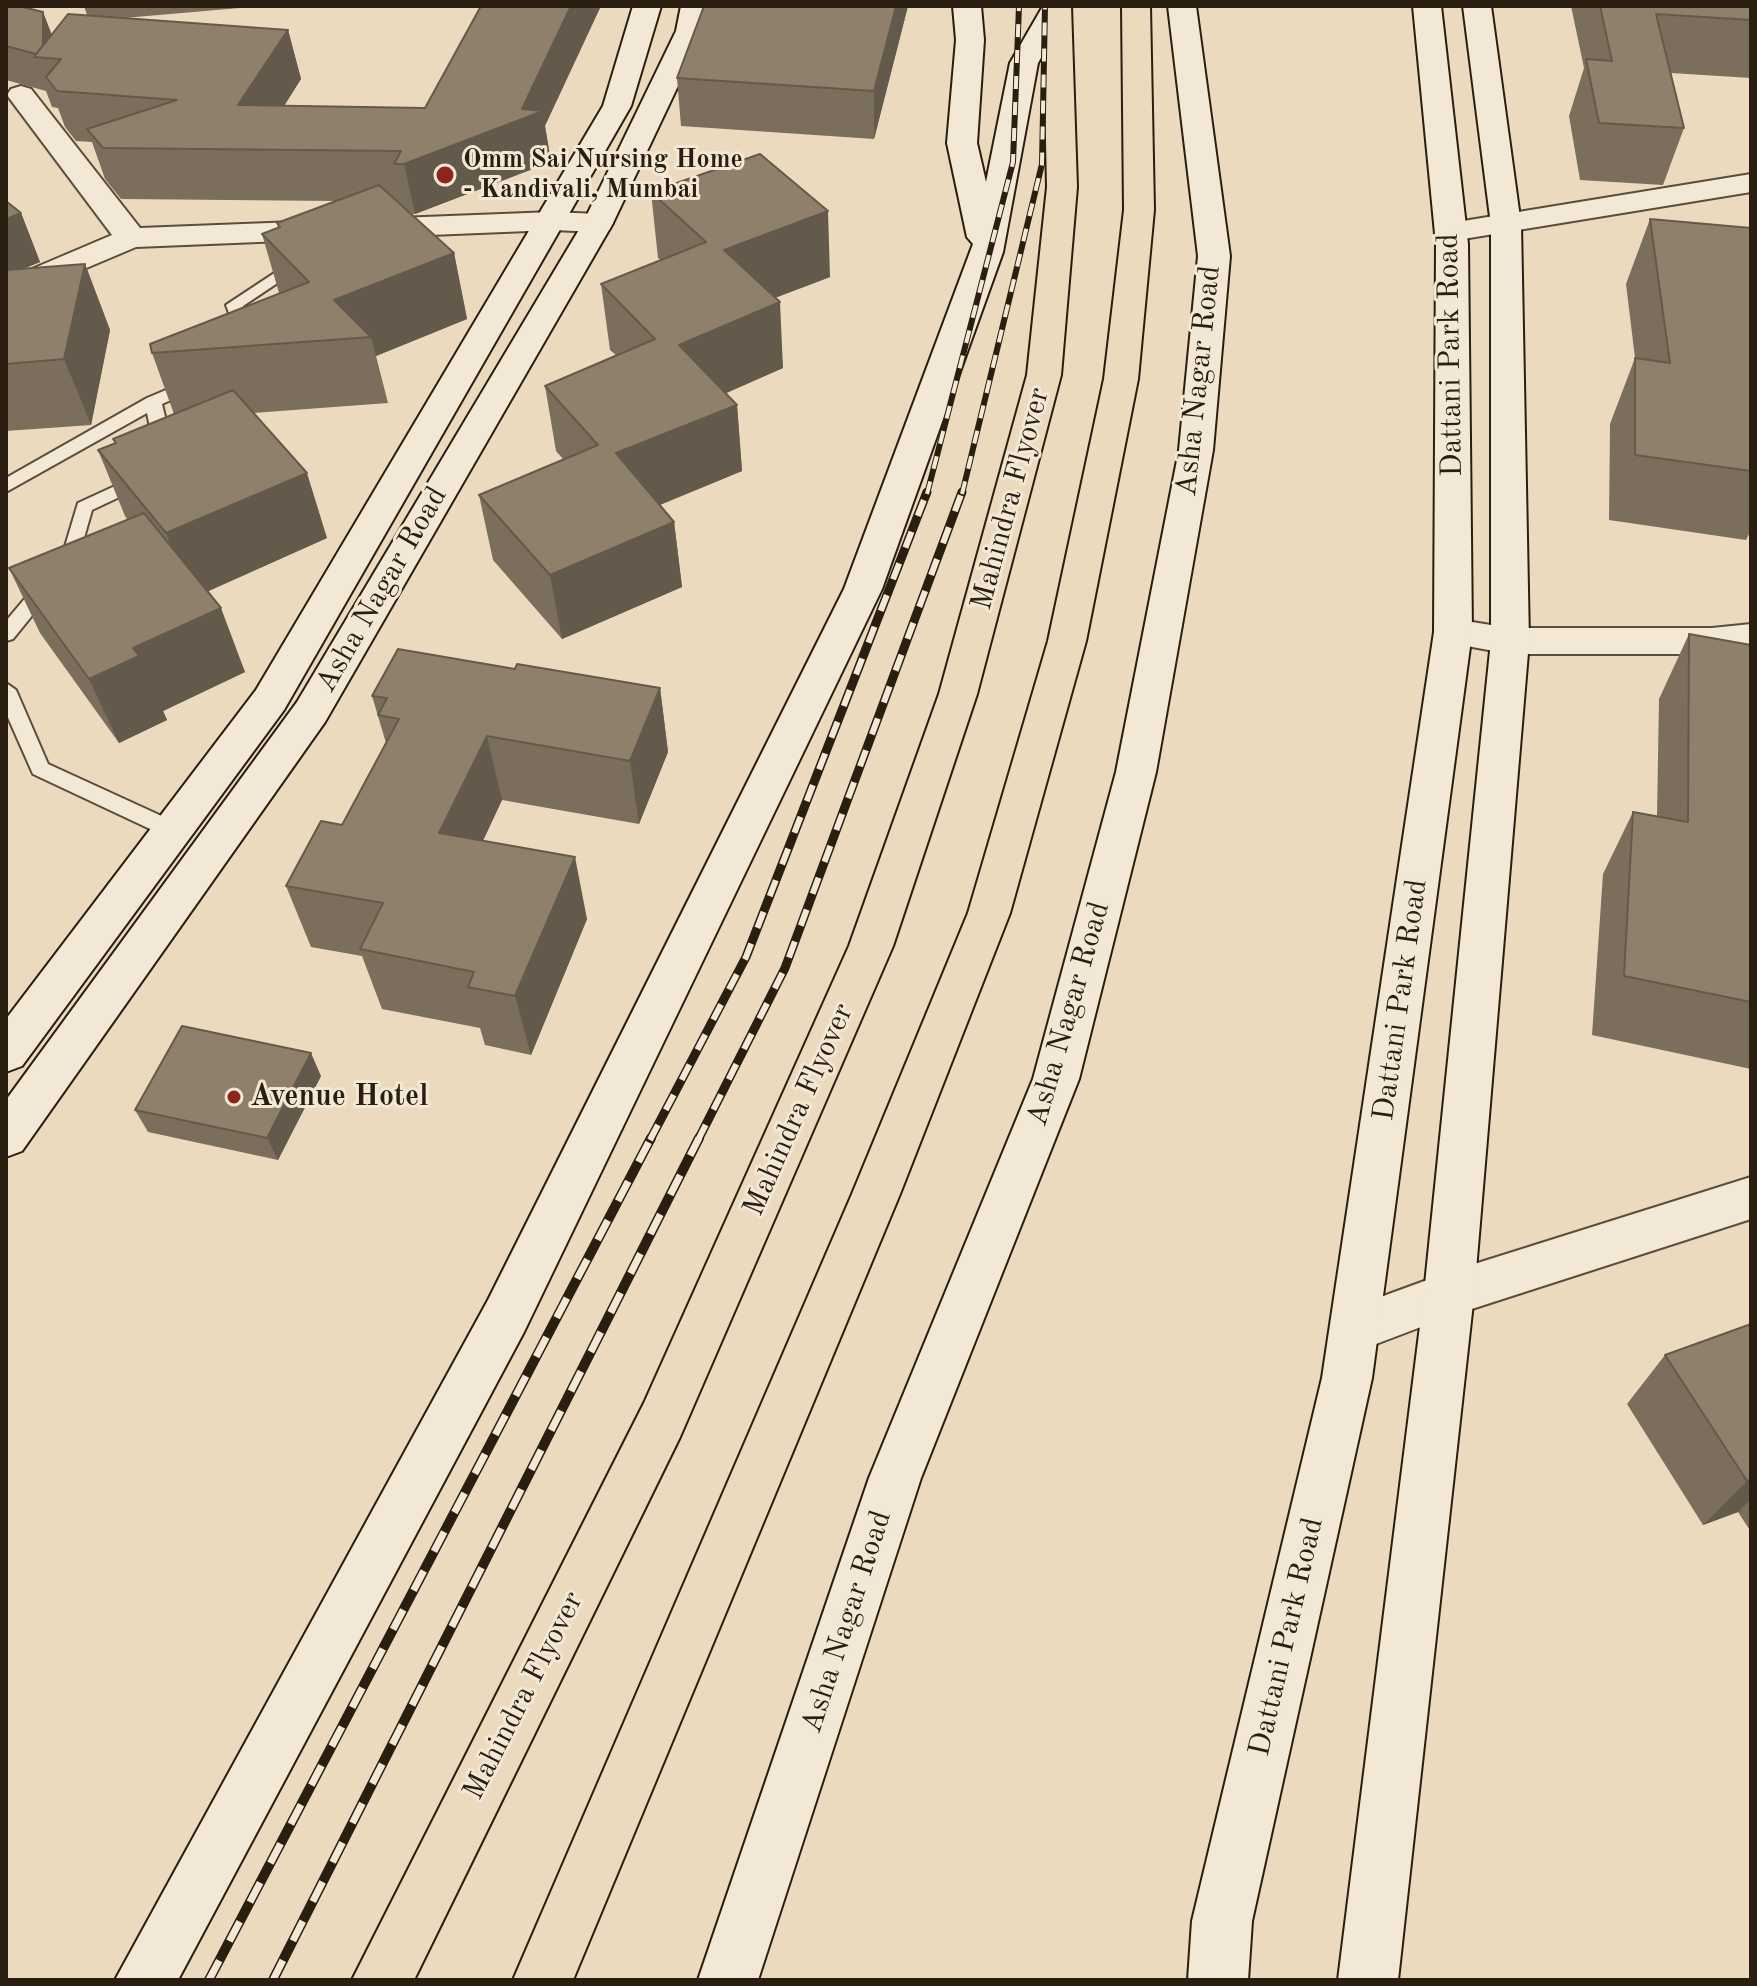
<!DOCTYPE html>
<html>
<head>
<meta charset="utf-8">
<style>
  body { margin:0 }
  #map { position:relative; width:1757px; height:1986px; overflow:hidden; background:#ecdabe; font-family:"Old Standard TT",serif }
  canvas { display:block }
  .frame { position:absolute; inset:0; border:8px solid #2a1e11; pointer-events:none }
</style>
</head>
<body>
<div id="map">
<canvas width="1757" height="1986"></canvas>
<div class="frame"></div>
</div>
<script>
const ctx = document.querySelector('canvas').getContext('2d');
ctx.lineJoin = 'round';
const poly = rows => new Path2D(rows.map(r => 'M' + r).join(''));
function trace(path, color, width, dash) { ctx.strokeStyle = color; ctx.lineWidth = width; ctx.lineCap = dash ? 'butt' : 'round'; ctx.setLineDash(dash || []); ctx.stroke(path); }
function paint(path, color) { ctx.fillStyle = color; ctx.fill(path, 'evenodd'); }
function label(font, color, halo, rows, align = 'center') {
  ctx.font = font + ' "Old Standard TT",serif'; ctx.lineWidth = 6; ctx.setLineDash([]); ctx.textBaseline = 'middle'; ctx.strokeStyle = halo; ctx.fillStyle = color; for (const [text, x, y, turn = 0] of rows) {
    ctx.save(); ctx.translate(x, y); ctx.rotate((+turn || 0) * Math.PI / 180); ctx.textAlign = isNaN(turn) ? turn : align; if (halo) ctx.strokeText(text, 0, 0); ctx.fillText(text, 0, 0); ctx.restore();
  }
}
const lane = poly([
  [279,270,285,272,285,278,243,306,253,337,245,342,239,340,226,305,279,270],
  [192,379,200,384,198,388,162,404,173,451,170,455,158,455,155,451,147,413,6,492,6,478,147,398,192,379],
  [141,474,150,480,147,484,92,510,78,559,13,639,6,641,6,621,63,553,78,503,141,474],
  [6,683,16,690,48,764,179,824,182,830,179,836,165,836,33,774,6,713,6,683]
]);
const street = poly([
  [21,86,31,89,140,228,553,212,598,214,609,216,613,223,609,230,598,232,553,230,136,247,6,302,6,280,112,235,7,95,11,89,21,86],
  [1751,174,1751,192,1451,241,1440,239,1435,232,1440,225,1451,223,1751,174],
  [1453,619,1510,628,1712,628,1751,624,1751,650,1712,654,1510,654,1440,641,1434,632,1440,623,1453,619],
  [1751,1177,1751,1219,1450,1316,1355,1352,1337,1345,1330,1329,1337,1313,1449,1272,1751,1177]
]);
const secondary = poly([
  [633,6,661,6,631,106,284,710,22,1066,6,1072,6,1019,256,690,603,106,633,6],
  [681,6,709,6,704,31,613,223,325,722,22,1151,6,1157,6,1100,297,702,583,223,676,31,681,6],
  [953,6,981,6,984,40,977,143,986,182,1010,63,1043,6,1071,6,1038,63,1003,252,882,589,524,1332,178,1980,115,1980,488,1300,844,589,973,244,967,237,947,143,956,40,953,6],
  [1168,6,1196,6,1230,256,1213,450,1156,772,1079,1079,921,1478,758,1980,698,1980,869,1478,1033,1079,1116,772,1179,450,1198,256,1168,6],
  [1413,6,1441,6,1468,244,1472,632,1372,1378,1252,1921,1248,1980,1188,1980,1192,1921,1322,1378,1434,632,1436,244,1413,6],
  [1463,6,1491,6,1521,225,1529,641,1474,1294,1398,1980,1338,1980,1424,1294,1491,641,1491,225,1463,6]
]);
const highway = poly([
  [1043,6,1071,6,1077,187,1061,375,977,694,893,946,680,1437,414,1980,352,1980,644,1403,849,946,939,694,1027,375,1047,187,1043,6],
  [1122,6,1150,6,1154,210,1138,379,1086,641,1010,913,900,1194,573,1980,513,1980,852,1194,968,913,1048,641,1104,379,1124,210,1122,6]
]);
trace(lane, '#5a4d3c', 4);
trace(street, '#5a4d3c', 4);
trace(secondary, '#2a1e11', 4);
trace(highway, '#2a1e11', 4);
paint(lane, '#f3e7d5');
paint(street, '#f3e7d5');
paint(secondary, '#f3e7d5');
paint(highway, '#ecdabe');
const railFar2 = poly([
  [927,494,1013,162,1019,6],
  [962,494,1042,164,1045,6]
]);
const railFar1 = poly([
  [650,1140,746,957,927,492],
  [698,1140,785,968,962,492]
]);
const rail = poly([
  [209,1980,651,1138],
  [273,1980,699,1138]
]);
trace(railFar2, '#2a1e11', 6);
trace(railFar1, '#2a1e11', 9);
trace(rail, '#2a1e11', 10);
trace(railFar2, '#f3e7d5', 4, [13]);
trace(railFar1, '#f3e7d5', 6, [17]);
trace(rail, '#f3e7d5', 7, [22]);
paint(poly([
  [6,6,43,12,52,35,87,15,84,6,263,6,124,18,288,30,301,79,284,106,545,126,551,162,415,214,412,214,454,253,467,319,376,356,388,403,253,413,327,538,208,591,245,672,163,711,167,720,119,743,40,633,9,568,128,520,125,516,98,450,115,443,113,439,174,414,152,353,279,293,262,234,278,228,277,223,336,201,121,199,105,179,92,142,76,141,65,127,58,108,52,107,46,91,6,80],
  [704,6,908,6,874,139,681,126,677,78],
  [1571,6,1751,6,1751,78,1671,73,1684,128,1663,185,1580,180,1569,116,1584,68],
  [651,192,830,277,775,298,783,368,725,393,737,405,742,471,660,505,674,522,682,587,562,639,493,560,479,495,563,459,556,451,545,386,616,355,610,350,601,284,661,260,658,258],
  [6,201,21,213,40,262,23,269,85,264,110,330,91,425,6,431],
  [1650,219,1751,228,1751,530,1746,540,1609,520,1610,424,1635,358,1626,284],
  [1689,634,1751,645,1751,1069,1592,1035,1603,874,1633,812,1657,816,1659,699],
  [515,669,660,688,668,752,639,824,502,800,483,841,587,919,531,1055,485,1045,480,1028,382,1009,362,956,311,947,286,886,342,825,386,743,372,696],
  [321,1076,278,1160,148,1132,135,1110],
  [1751,1324,1751,1532,1738,1512,1703,1525,1627,1404,1665,1355]
]), '#7b6e5c');
paint(poly([
  [571,6,601,6,545,126,551,162,415,214,404,164],
  [896,6,908,6,874,139,874,91],
  [43,12,57,50,44,58],
  [288,30,301,79,256,150,238,105],
  [828,211,830,277,729,315,724,250],
  [21,213,40,262,6,276,6,219],
  [454,253,467,319,376,356,371,337,334,300],
  [85,264,110,330,91,425,64,359],
  [780,302,783,368,686,411,679,345],
  [737,405,742,471,625,519,616,453],
  [307,473,327,538,191,599,166,533],
  [674,522,682,587,562,639,550,575],
  [221,608,245,672,163,711,167,720,119,743,89,679,133,648],
  [660,688,668,752,639,824,630,761],
  [487,736,502,800,457,895,439,833],
  [575,857,587,919,531,1055,515,996],
  [311,1053,321,1076,278,1160,267,1138],
  [1751,1479,1751,1499,1738,1512,1703,1525,1747,1481]
]), '#645a4b');
const building = poly([
  [6,6,19,6,43,12,43,45,36,54,6,46,6,6],
  [481,6,571,6,522,109,543,111,404,164,394,164,401,151,103,148,87,129,177,100,57,91,46,77,61,59,34,57,68,14,288,30,238,105,425,108,481,6],
  [704,6,896,6,874,91,677,78,704,6],
  [1600,6,1751,6,1751,20,1656,14,1684,128,1599,123,1586,59,1612,61,1600,6],
  [760,154,828,211,724,250,780,302,679,345,737,405,616,453,674,522,550,575,479,495,598,445,545,386,655,339,601,284,706,242,651,192,760,154],
  [379,185,454,253,334,300,371,337,152,353,150,344,309,282,262,234,280,227,277,223,379,185],
  [6,201,21,213,6,219,6,201],
  [1650,219,1751,228,1751,471,1635,455,1635,358,1670,363,1650,219],
  [85,264,64,359,6,364,6,270,85,264],
  [233,390,307,473,166,533,98,450,116,443,113,439,233,390],
  [144,513,221,608,133,648,139,656,89,679,9,568,144,513],
  [1689,634,1751,645,1751,1002,1624,976,1633,812,1688,822,1689,634],
  [398,649,515,669,517,664,660,688,630,761,487,736,439,833,575,857,515,996,468,987,474,972,360,949,383,903,286,886,321,821,342,825,399,719,378,715,387,698,372,696,398,649],
  [182,1026,311,1053,267,1138,135,1110,182,1026],
  [1751,1324,1751,1479,1747,1481,1665,1355,1751,1324]
]);
paint(building, '#8f806b');
trace(building, '#645a4b', 2);
for (const [x, y, r, color] of [
  [445,175,10,"#8f2418"],
  [234,1097,8,"#8f2418"]
]) { const dot = new Path2D(); dot.arc(x, y, r, 0, 2 * Math.PI); ctx.fillStyle = color; ctx.fill(dot); trace(dot, '#f3e7d5', 3); }
label('bold 26px', '#2a1e11', '#f3e7d5', [
  ["Omm Sai Nursing Home",463,160],
  ["- Kandivali, Mumbai",463,190]
], 'left');
label('30px', '#2a1e11', '#f3e7d5', [
  ["Dattani Park Road",1451,355,-91],
  ["Asha Nagar Road",1199,381,-84],
  ["Mahindra Flyover",1011,499,-75],
  ["Asha Nagar Road",382,590,-60],
  ["Dattani Park Road",1401,1000,-82],
  ["Asha Nagar Road",1069,1014,-74],
  ["Mahindra Flyover",799,1110,-66],
  ["Asha Nagar Road",847,1622,-72],
  ["Dattani Park Road",1287,1637,-77],
  ["Mahindra Flyover",524,1696,-63]
]);
label('bold 30px', '#2a1e11', '#f3e7d5', [
  ["Avenue Hotel",250,1097]
], 'left');
</script>
</body>
</html>
